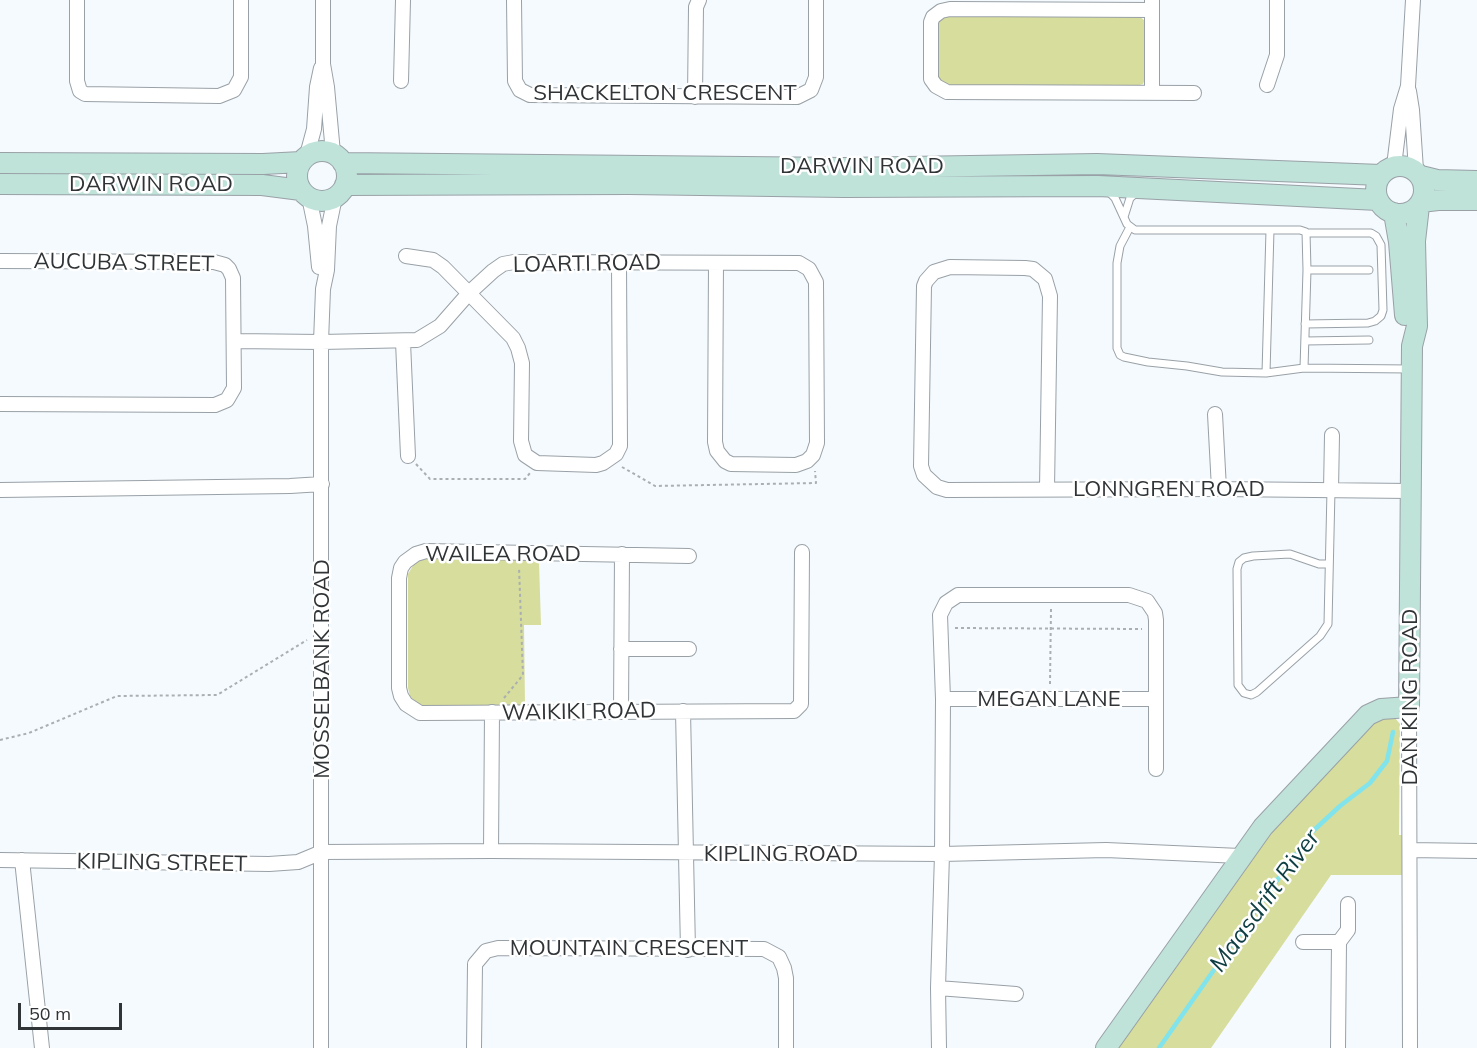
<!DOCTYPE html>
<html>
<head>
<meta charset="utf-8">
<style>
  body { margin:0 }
  #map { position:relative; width:1477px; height:1048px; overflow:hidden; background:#f4fafe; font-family:Mulish,sans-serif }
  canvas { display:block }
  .scale { position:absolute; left:18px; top:1003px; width:104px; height:27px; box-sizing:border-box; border:3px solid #303436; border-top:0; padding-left:8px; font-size:18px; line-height:21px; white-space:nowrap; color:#303436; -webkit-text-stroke:4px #fff; paint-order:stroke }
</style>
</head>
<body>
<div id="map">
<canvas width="1477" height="1048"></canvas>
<div class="scale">50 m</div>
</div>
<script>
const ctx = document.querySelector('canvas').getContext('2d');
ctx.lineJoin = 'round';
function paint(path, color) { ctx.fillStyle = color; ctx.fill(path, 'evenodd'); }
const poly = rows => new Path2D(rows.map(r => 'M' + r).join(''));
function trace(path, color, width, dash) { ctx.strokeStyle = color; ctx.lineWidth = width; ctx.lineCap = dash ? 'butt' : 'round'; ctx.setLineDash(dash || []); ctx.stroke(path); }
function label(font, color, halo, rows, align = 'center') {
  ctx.font = font + ' Mulish,sans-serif'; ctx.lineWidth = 5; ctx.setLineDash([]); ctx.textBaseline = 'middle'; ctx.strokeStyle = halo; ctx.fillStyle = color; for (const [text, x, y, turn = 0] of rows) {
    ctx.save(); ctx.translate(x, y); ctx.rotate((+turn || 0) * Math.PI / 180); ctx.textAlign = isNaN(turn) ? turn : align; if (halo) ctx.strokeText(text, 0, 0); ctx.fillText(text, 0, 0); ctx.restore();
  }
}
paint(poly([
  [945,15,1139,16,1145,21,1146,77,1143,84,1136,86,945,86,942,84,935,74,938,21],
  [424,558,532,559,539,563,541,625,524,625,525,707,425,706,416,703,410,696,408,688,408,574,414,564],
  [1382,717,1395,718,1400,724,1399,835,1403,835,1403,875,1331,875,1211,1048,1116,1048,1259,845,1370,724]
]), '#d7dd9c');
trace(poly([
  [1159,1048,1285,869,1313,831,1340,806,1370,783,1387,761,1393,732]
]), '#81e4ed', 4.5);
const lane = poly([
  [1108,191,1115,198,1127,224,1135,230,1300,230,1306,232,1307,270,1304,368],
  [1124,217,1130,198,1138,191],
  [1130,227,1120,246,1117,263,1117,348,1120,355,1124,357,1148,362,1187,366,1222,372,1266,373,1304,368,1410,369],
  [1307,270,1369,270],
  [1305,324,1368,323,1375,321,1381,316,1383,310,1381,245,1376,236,1371,233,1307,233],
  [1305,341,1369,340],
  [1266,373,1270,230],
  [1329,564,1319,564,1290,554,1253,556,1244,558,1239,562,1237,569,1238,685,1244,693,1251,695,1257,692,1320,636,1328,624,1331,490]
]);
const street = poly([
  [77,0,77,81,80,91,85,94,219,96,234,90,241,77,241,0],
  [323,0,323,64,327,87,333,153],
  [514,0,515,81,520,90,530,95,797,97,811,90,816,77,816,0],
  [1152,10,950,9,941,11,933,17,931,22,931,79,936,86,947,92,1194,93],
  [401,81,403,0],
  [1267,85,1277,55,1277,0],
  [1409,91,1412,110,1416,170],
  [1152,93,1152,0],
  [695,97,696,7,699,0],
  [307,155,314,129,317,87,321,68],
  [1394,166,1401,109,1408,86,1413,0],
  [309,197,315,226,319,267],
  [406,256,433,260,443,267,513,338,518,348,522,363,521,441,525,455,537,463,596,465,603,463,616,454,620,446,619,263],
  [0,261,214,262,225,265,229,269,233,278,234,388,227,400,215,405,0,404],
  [234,341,321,342,417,340,440,326,469,293,493,271,503,264,514,262,799,263,809,269,816,282,817,443,813,455,807,461,796,465,731,464,725,461,717,451,715,442,716,263],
  [403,342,408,456],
  [1215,414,1219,489],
  [1047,489,1050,296,1045,279,1033,269,1025,268,950,267,934,272,926,281,924,286,921,466,924,475,937,487,947,490,1219,489,1410,491],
  [0,490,290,486,322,484],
  [1331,490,1332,435],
  [689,556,426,551,416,554,405,562,401,568,399,578,399,688,401,696,406,704,420,713,794,711,801,704,802,552],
  [621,649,689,649],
  [943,699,1155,699],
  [1409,707,1410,1048],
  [621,711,622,554],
  [683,711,688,950],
  [1410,850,1477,851],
  [491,851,492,712],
  [0,860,269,864,298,862,322,852,491,851,942,854,1106,850,1240,856],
  [22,860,42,1048],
  [1303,942,1339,942,1348,930,1348,904],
  [938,988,1016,994],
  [321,1048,321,342,323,289,327,270,329,226,335,197],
  [474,1048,475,964,486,951,498,948,764,949,779,957,784,968,786,978,786,1048],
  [939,1048,938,988,942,854,943,699,940,615,946,603,958,595,1129,595,1147,601,1155,613,1156,620,1156,769],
  [1338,1048,1339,942]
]);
const secondary = poly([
  '297 176a25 25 0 1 1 50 0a25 25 0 1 1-50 0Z',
  [0,163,263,164,301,162],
  [343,163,844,168,1097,164,1381,175],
  '1376 190a24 24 0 1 1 48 0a24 24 0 1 1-48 0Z',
  [1421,176,1437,180,1477,181],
  [0,184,262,185,301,190],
  [345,185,629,184,844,187,1098,186,1378,200],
  [1421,202,1438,200,1477,200],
  [1394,213,1399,242,1405,315],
  [1106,1048,1263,827,1368,715,1381,709,1409,707,1412,346,1417,326,1415,241,1419,206]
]);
trace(lane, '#99a1a7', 9);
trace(street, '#99a1a7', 16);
trace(secondary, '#99a1a7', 22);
trace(poly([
  [416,464,430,479,525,479,530,473],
  [622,467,655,486,816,483,815,471],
  [955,628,1142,629],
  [1050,684,1051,609],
  [504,698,523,675,519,567],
  [0,740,29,733,117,696,217,695,307,640]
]), '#aaafb2', 2, [3, 3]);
trace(lane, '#fff', 7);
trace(street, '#fff', 14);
trace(secondary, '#bfe2d9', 20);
label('22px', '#303436', '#fff', [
  ["SHACKELTON CRESCENT",665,93],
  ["DARWIN ROAD",862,166],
  ["DARWIN ROAD",151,184],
  ["AUCUBA STREET",124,263,1],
  ["LOARTI ROAD",587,264,-1],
  ["LONNGREN ROAD",1169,489],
  ["WAILEA ROAD",503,554],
  ["MOSSELBANK ROAD",322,669,-90],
  ["DAN KING ROAD",1410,697,-90],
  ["MEGAN LANE",1049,699],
  ["WAIKIKI ROAD",579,712,-1],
  ["KIPLING ROAD",781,854],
  ["KIPLING STREET",162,863,1],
  ["MOUNTAIN CRESCENT",629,948]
]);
label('italic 24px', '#0f3e42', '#fff', [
  ["Maasdrift River",1265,901,-54]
]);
</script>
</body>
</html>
